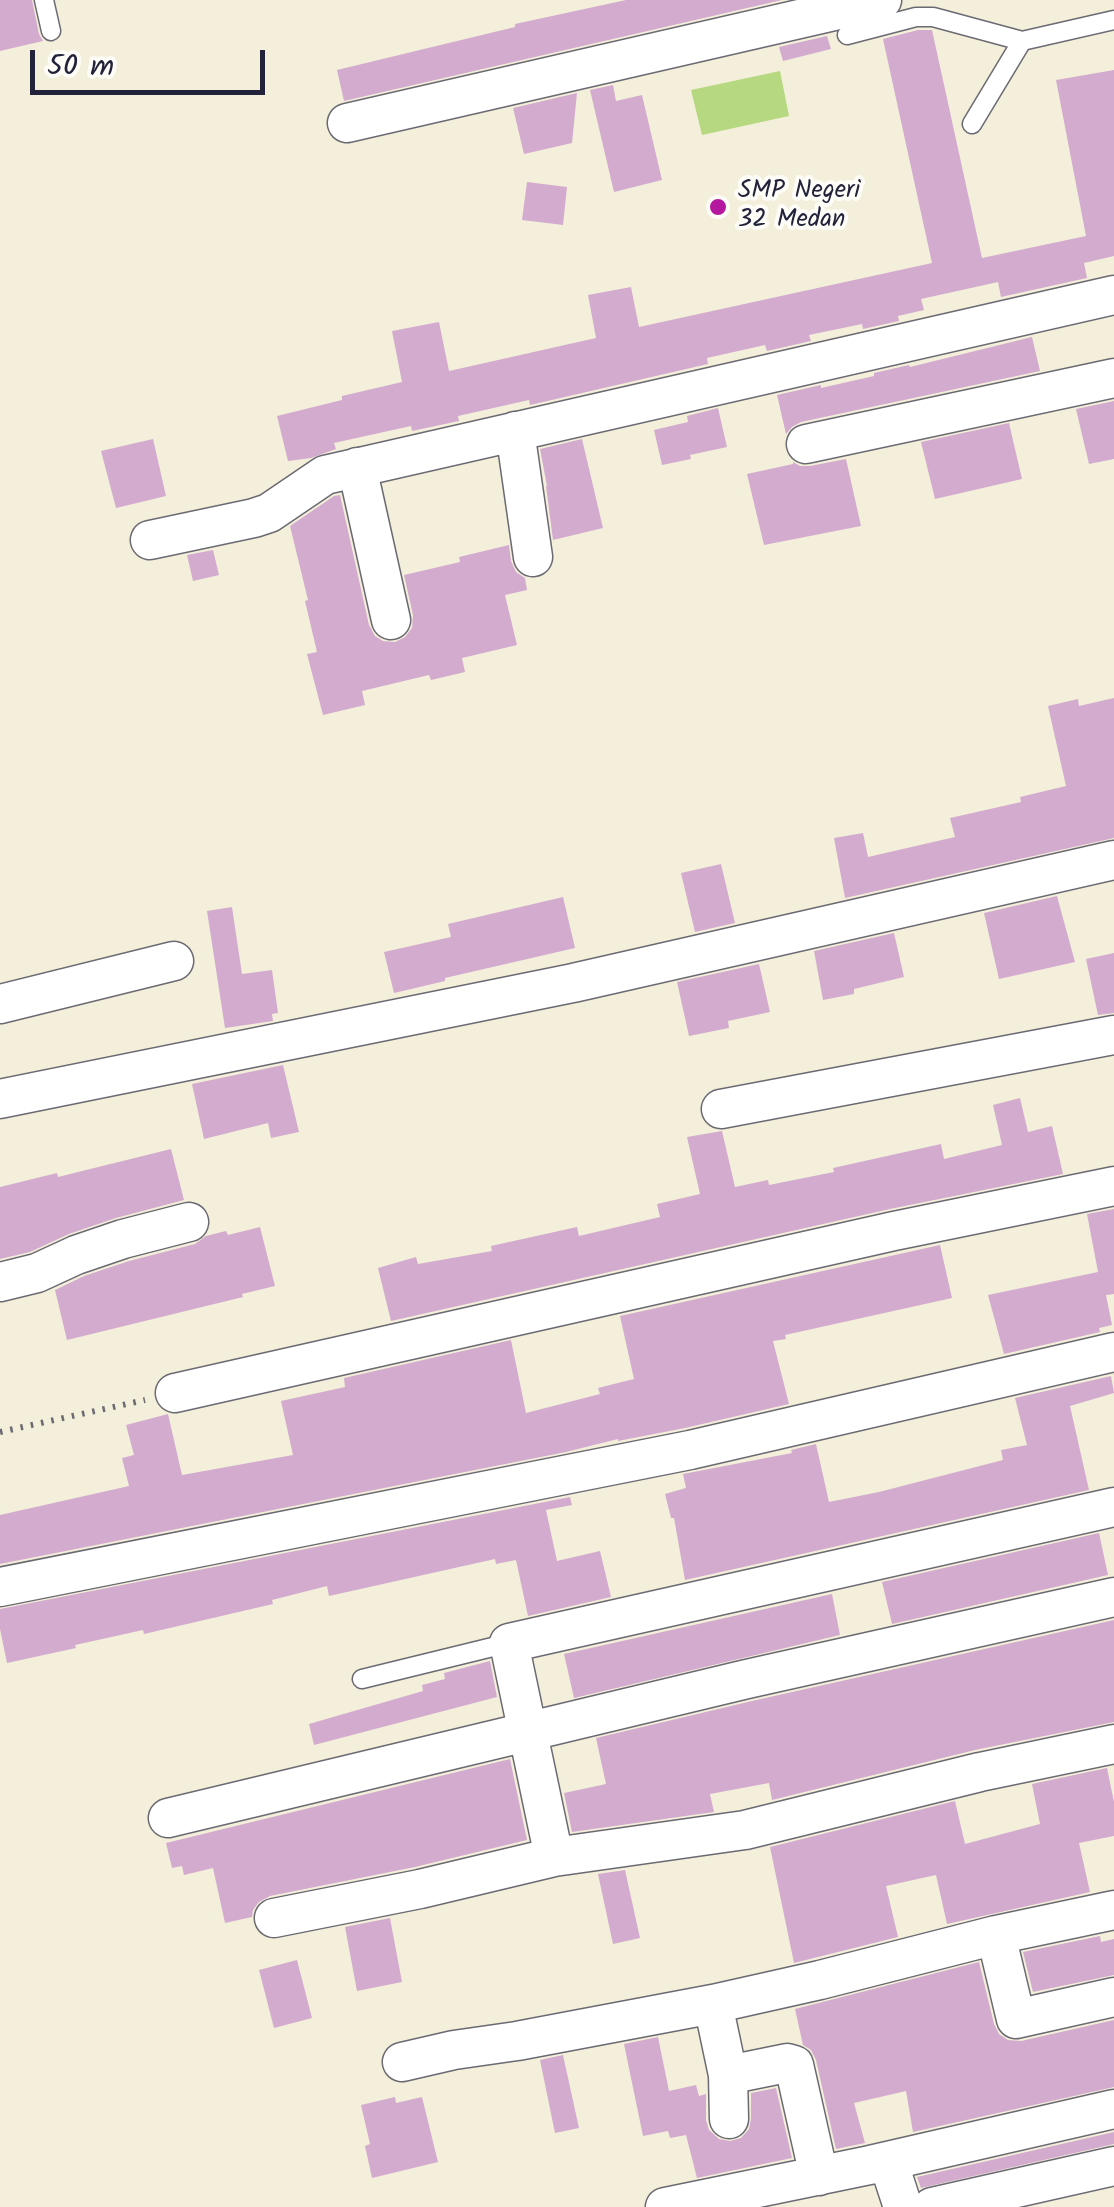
<!DOCTYPE html>
<html>
<head>
<meta charset="utf-8">
<style>
  body { margin:0 }
  #map { position:relative; width:1114px; height:2207px; overflow:hidden; background:#f3efda; font-family:Kalam,sans-serif }
  canvas { display:block }
  .scale { position:absolute; left:30px; top:50px; width:235px; height:45px; box-sizing:border-box; border:5px solid #22223b; border-top:0; padding-left:12px; font-size:30px; line-height:35px; white-space:nowrap; color:#22223b; -webkit-text-stroke:8px #fdfcf7; paint-order:stroke }
</style>
</head>
<body>
<div id="map">
<canvas width="1114" height="2207"></canvas>
<div class="scale">50 m</div>
</div>
<script>
const ctx = document.querySelector('canvas').getContext('2d');
ctx.lineJoin = 'round';
function paint(path, color) { ctx.fillStyle = color; ctx.fill(path, 'evenodd'); }
const poly = rows => new Path2D(rows.map(r => 'M' + r).join(''));
function trace(path, color, width, dash) { ctx.strokeStyle = color; ctx.lineWidth = width; ctx.lineCap = dash ? 'butt' : 'round'; ctx.setLineDash(dash || []); ctx.stroke(path); }
function label(font, color, halo, rows, align = 'center') {
  ctx.font = font + ' Kalam,sans-serif'; ctx.lineWidth = 8; ctx.setLineDash([]); ctx.textBaseline = 'middle'; ctx.strokeStyle = halo; ctx.fillStyle = color; for (const [text, x, y, turn = 0] of rows) {
    ctx.save(); ctx.translate(x, y); ctx.rotate((+turn || 0) * Math.PI / 180); ctx.textAlign = isNaN(turn) ? turn : align; if (halo) ctx.strokeText(text, 0, 0); ctx.fillText(text, 0, 0); ctx.restore();
  }
}
paint(poly([
  [780,71,789,116,702,135,691,90]
]), '#b6d880');
paint(poly([
  [0,0,32,0,39,34,43,41,0,51],
  [626,0,782,0,344,101,337,70,515,27,515,24],
  [918,30,932,30,982,258,1086,236,1056,80,1114,70,1114,256,1084,263,1087,278,1001,297,998,282,921,299,924,310,898,316,899,321,863,329,862,324,809,335,811,341,767,351,765,345,707,358,708,364,530,405,529,400,458,416,459,421,412,431,411,426,334,443,336,449,311,458,288,461,277,416,342,400,342,396,402,382,392,331,439,322,449,371,596,338,588,295,631,287,639,327,932,263,883,39],
  [827,36,831,49,783,61,779,47],
  [613,85,616,101,642,95,662,180,614,192,590,90],
  [577,93,572,143,524,154,513,108],
  [527,182,567,187,563,225,522,220],
  [1032,337,1040,371,801,422,792,427,786,434,777,395,821,385,821,388,874,376,874,373,909,365,910,367],
  [1114,401,1114,459,1089,464,1076,409],
  [718,408,727,447,690,455,691,459,662,465,654,430,688,422,687,416],
  [1009,423,1022,479,935,499,921,442],
  [153,439,166,496,116,508,101,451],
  [582,439,603,528,553,540,546,486,547,486,540,449],
  [846,459,861,526,764,545,747,474,793,464,793,462,800,466,810,466],
  [340,495,369,625,375,636,383,641,395,642,405,637,412,628,413,615,404,575,460,562,459,557,509,545,511,561,516,572,525,578,527,590,505,595,517,645,462,658,465,672,431,680,429,675,362,691,365,705,323,715,307,654,317,652,305,601,308,600,290,526,334,496],
  [213,550,219,575,193,581,187,555],
  [1114,698,1114,838,845,898,834,838,863,833,868,857,955,837,950,818,1021,802,1020,797,1066,786,1048,706,1078,699,1079,706],
  [721,864,735,923,695,932,681,873],
  [1057,896,1075,962,999,979,984,913],
  [563,897,575,948,445,978,445,981,394,993,384,952,451,937,448,924],
  [232,907,242,974,272,970,278,1013,272,1014,273,1021,225,1028,207,911],
  [894,933,904,977,854,989,854,994,823,1000,814,951],
  [1114,953,1114,1013,1098,1015,1086,959],
  [759,964,770,1012,728,1021,729,1028,689,1036,677,982],
  [283,1065,299,1132,271,1138,268,1123,204,1139,192,1084],
  [1020,1098,1028,1132,1052,1126,1063,1174,890,1209,391,1321,378,1268,416,1257,418,1264,492,1251,491,1246,577,1227,579,1236,660,1217,657,1204,700,1194,687,1137,722,1131,735,1187,768,1180,769,1185,834,1172,833,1168,941,1144,944,1159,1002,1145,993,1105],
  [171,1149,184,1200,116,1218,69,1234,30,1252,0,1259,0,1187,57,1173,58,1177],
  [1114,1209,1114,1294,1106,1295,1112,1325,1099,1328,1100,1332,1004,1354,988,1295,1098,1272,1087,1214],
  [260,1227,275,1286,242,1294,243,1297,67,1340,55,1290,84,1276,129,1261,195,1244,206,1236,226,1231,228,1235],
  [940,1245,952,1298,785,1335,786,1339,773,1341,789,1404,685,1428,618,1441,618,1439,566,1452,0,1564,0,1515,129,1486,122,1458,134,1455,126,1425,168,1414,182,1475,293,1455,281,1401,345,1387,344,1378,511,1340,526,1413,600,1394,598,1388,634,1379,620,1316],
  [1111,1376,1114,1393,1070,1406,1089,1490,685,1580,674,1518,671,1518,665,1494,686,1488,683,1474,792,1453,791,1450,816,1444,829,1502,879,1492,1003,1460,1001,1450,1027,1445,1015,1398],
  [570,1497,572,1505,546,1510,557,1561,600,1551,611,1597,528,1616,516,1560,496,1564,495,1559,329,1596,327,1586,272,1600,273,1604,144,1634,143,1630,75,1645,76,1648,7,1663,0,1629,0,1609],
  [1099,1533,1108,1575,892,1624,882,1582],
  [832,1594,840,1635,574,1698,564,1654],
  [1114,1620,1114,1722,975,1750,772,1800,769,1783,710,1794,714,1812,572,1832,564,1793,606,1784,596,1738,752,1701],
  [490,1661,497,1697,314,1745,309,1724,423,1691,422,1685,445,1679,444,1673],
  [510,1759,527,1840,415,1867,270,1896,259,1902,253,1910,252,1917,225,1923,213,1868,184,1875,182,1866,172,1868,166,1843],
  [1107,1768,1114,1802,1114,1836,1079,1843,1090,1892,947,1924,936,1875,886,1886,898,1937,794,1963,770,1847,955,1801,965,1844,1040,1824,1032,1784],
  [625,1870,640,1938,613,1944,598,1874],
  [390,1918,402,1982,357,1991,345,1927],
  [1100,1936,1101,1942,1114,1939,1114,1975,1033,1992,1023,1952],
  [297,1960,312,2018,274,2028,259,1970],
  [979,1962,994,2024,999,2034,1008,2040,1021,2041,1114,2020,1114,2087,913,2132,906,2091,854,2103,865,2143,836,2149,816,2060,811,2050,803,2045,795,2009],
  [658,2037,669,2091,696,2085,699,2096,706,2094,706,2120,709,2130,719,2139,730,2141,741,2138,749,2129,751,2119,751,2093,776,2088,792,2158,697,2178,686,2135,670,2138,668,2131,643,2136,624,2044],
  [563,2055,579,2128,555,2133,540,2060],
  [395,2097,396,2103,422,2097,438,2162,372,2178,365,2146,370,2144,361,2105],
  [1114,2132,1114,2144,921,2188,917,2177]
]), '#d3abcf');
const lane = poly([
  [44,0,51,31],
  [847,35,916,17,933,17,1022,41],
  [972,124,1022,41,1114,20],
  [362,1679,509,1643]
]);
const street = poly([
  [347,123,882,0],
  [515,431,533,557],
  [806,444,1114,378],
  [357,467,391,620],
  [150,540,254,518,269,513,325,475,1114,295],
  [0,1004,174,961],
  [0,1099,573,983,1114,860],
  [721,1109,1114,1035],
  [0,1282,37,1273,76,1255,123,1239,189,1222],
  [175,1393,894,1231,1114,1186],
  [0,1587,690,1450,1114,1352],
  [168,1818,747,1679,1114,1597],
  [554,1857,509,1643,1114,1507],
  [274,1918,420,1889,554,1857,745,1830,980,1772,1114,1744],
  [996,1935,1016,2019,1114,1997],
  [713,2004,728,2075,787,2063,794,2065,819,2176],
  [402,2062,454,2050,517,2041,713,2004,820,1980,996,1935,1114,1910],
  [728,2075,729,2119],
  [888,2161,903,2207],
  [665,2207,870,2165,1114,2109],
  [932,2207,1114,2166]
]);
trace(lane, '#6b6a73', 21);
trace(street, '#6b6a73', 41);
trace(poly([
  [0,1432,145,1400]
]), '#6b6a73', 6, [2.5, 8]);
trace(lane, '#fff', 18);
trace(street, '#fff', 38);
for (const [x, y, r, color] of [
  [718,207,10,"#b5179e"]
]) { const dot = new Path2D(); dot.arc(x, y, r, 0, 2 * Math.PI); ctx.fillStyle = color; ctx.fill(dot); trace(dot, '#fdfcf7', 4); }
label('25px', '#22223b', '#fdfcf7', [
  ["SMP Negeri",738,193],
  ["32 Medan",738,222]
], 'left');
</script>
</body>
</html>
